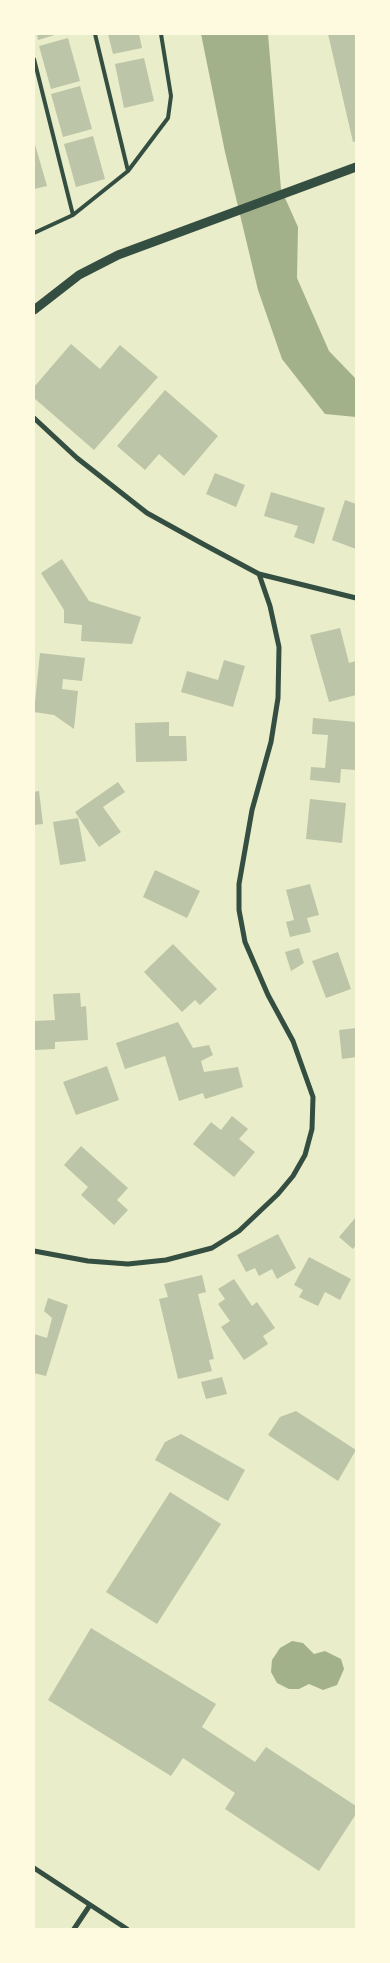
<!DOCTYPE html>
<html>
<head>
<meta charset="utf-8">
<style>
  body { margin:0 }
  #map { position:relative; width:390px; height:1963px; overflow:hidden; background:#e9edc9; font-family:"Work Sans",sans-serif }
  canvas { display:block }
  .frame { position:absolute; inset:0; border:35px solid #fefae0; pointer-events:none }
</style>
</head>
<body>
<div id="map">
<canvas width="390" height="1963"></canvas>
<div class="frame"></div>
</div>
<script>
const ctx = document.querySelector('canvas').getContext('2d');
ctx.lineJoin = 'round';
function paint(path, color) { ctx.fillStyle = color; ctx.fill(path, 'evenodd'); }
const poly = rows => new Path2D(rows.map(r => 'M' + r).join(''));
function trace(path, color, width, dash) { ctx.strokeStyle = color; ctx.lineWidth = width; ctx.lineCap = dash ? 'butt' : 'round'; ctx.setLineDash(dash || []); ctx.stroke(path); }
paint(poly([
  [201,34,268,34,281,189,298,227,297,278,329,351,356,379,356,417,325,414,282,359,258,290,225,152],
  [292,1641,303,1643,314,1654,325,1651,341,1659,344,1669,337,1685,323,1690,309,1684,299,1689,289,1689,277,1683,271,1672,272,1660,280,1648]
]), '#a3b18a');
paint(poly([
  [37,34,58,34,38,40],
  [108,34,139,34,142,48,113,54],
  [328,34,356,34,356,141,353,142],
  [68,38,80,81,51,89,39,46],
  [144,58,154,101,124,108,115,64],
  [80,86,92,129,63,137,51,94],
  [93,136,105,179,76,187,64,144],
  [34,141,47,186,34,189],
  [71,344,100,369,120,345,158,377,94,450,34,398,34,387],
  [165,390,218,436,184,476,159,454,145,470,117,446],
  [215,473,245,485,236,507,206,494],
  [271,492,325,508,314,544,294,537,298,526,264,516],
  [345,500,356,504,356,549,332,540],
  [62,559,89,601,141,617,132,644,81,641,82,625,64,623,64,610,41,573],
  [340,628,349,663,356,661,356,695,329,702,310,635],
  [40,653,85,658,82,681,63,679,62,689,78,691,74,729,54,715,34,712],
  [224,660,245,666,233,707,181,692,187,671,218,680],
  [313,718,356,722,356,770,341,769,340,783,310,780,311,767,325,768,328,735,312,734],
  [169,722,169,736,186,736,187,761,136,762,135,723],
  [118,782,125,792,103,807,121,832,99,847,75,812],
  [39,791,43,824,34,825,34,792],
  [310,799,346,803,342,843,306,839],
  [78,818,86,861,60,865,53,822],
  [155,870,200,891,187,918,143,897],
  [310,884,319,915,307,918,311,932,290,937,286,922,294,920,286,890],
  [173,944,217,989,200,1005,195,1000,182,1012,144,972],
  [299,948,304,963,291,971,285,952],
  [338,952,351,989,326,998,312,961],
  [80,993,81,1007,86,1006,88,1040,55,1042,55,1049,34,1050,34,1021,55,1020,53,994],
  [178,1022,193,1048,209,1045,213,1055,201,1061,204,1072,238,1067,243,1087,205,1099,203,1093,179,1101,165,1056,125,1069,116,1043],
  [356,1028,356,1057,342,1059,339,1030],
  [107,1066,119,1100,76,1115,63,1082],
  [232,1116,248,1129,239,1139,255,1152,234,1177,193,1144,211,1122,221,1130],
  [81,1146,128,1188,117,1200,128,1210,114,1225,81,1195,88,1187,64,1165],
  [356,1217,356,1245,353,1249,339,1237],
  [278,1234,296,1268,277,1279,272,1269,259,1276,255,1268,246,1272,237,1255],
  [309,1257,351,1279,340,1300,325,1292,318,1306,299,1297,303,1290,294,1285],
  [202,1275,206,1292,198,1294,214,1359,209,1360,212,1371,178,1379,159,1299,168,1297,164,1284],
  [234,1279,252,1306,257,1302,275,1328,263,1336,268,1344,244,1360,221,1327,230,1321,218,1304,225,1299,218,1289],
  [48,1298,68,1305,46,1376,34,1373,34,1334,47,1338,52,1318,44,1311],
  [222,1377,227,1394,206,1399,201,1382],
  [296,1411,356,1450,338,1481,268,1435,280,1417],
  [181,1434,245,1470,228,1501,155,1460,165,1442],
  [170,1492,221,1524,157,1624,106,1592],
  [91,1628,216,1704,202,1727,255,1762,266,1747,356,1806,356,1814,319,1871,225,1809,235,1793,183,1758,171,1776,48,1700]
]), '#bcc5a7');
trace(poly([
  [95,34,128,171],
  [34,59,73,215],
  [34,233,73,215,128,171,168,118,171,96,161,34]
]), '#344e41', 4);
trace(poly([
  [34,418,77,458,147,513,203,544,259,574,356,598],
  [34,1251,88,1261,128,1264,166,1260,212,1248,239,1231,278,1194,293,1176,305,1155,312,1129,313,1097,293,1041,268,995,245,942,239,910,239,884,252,810,271,742,278,698,279,647,270,606,259,574],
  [34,1868,127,1929],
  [74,1929,90,1905]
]), '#344e41', 5);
trace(poly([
  [34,310,79,275,118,255,356,167]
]), '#344e41', 9);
</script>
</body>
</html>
